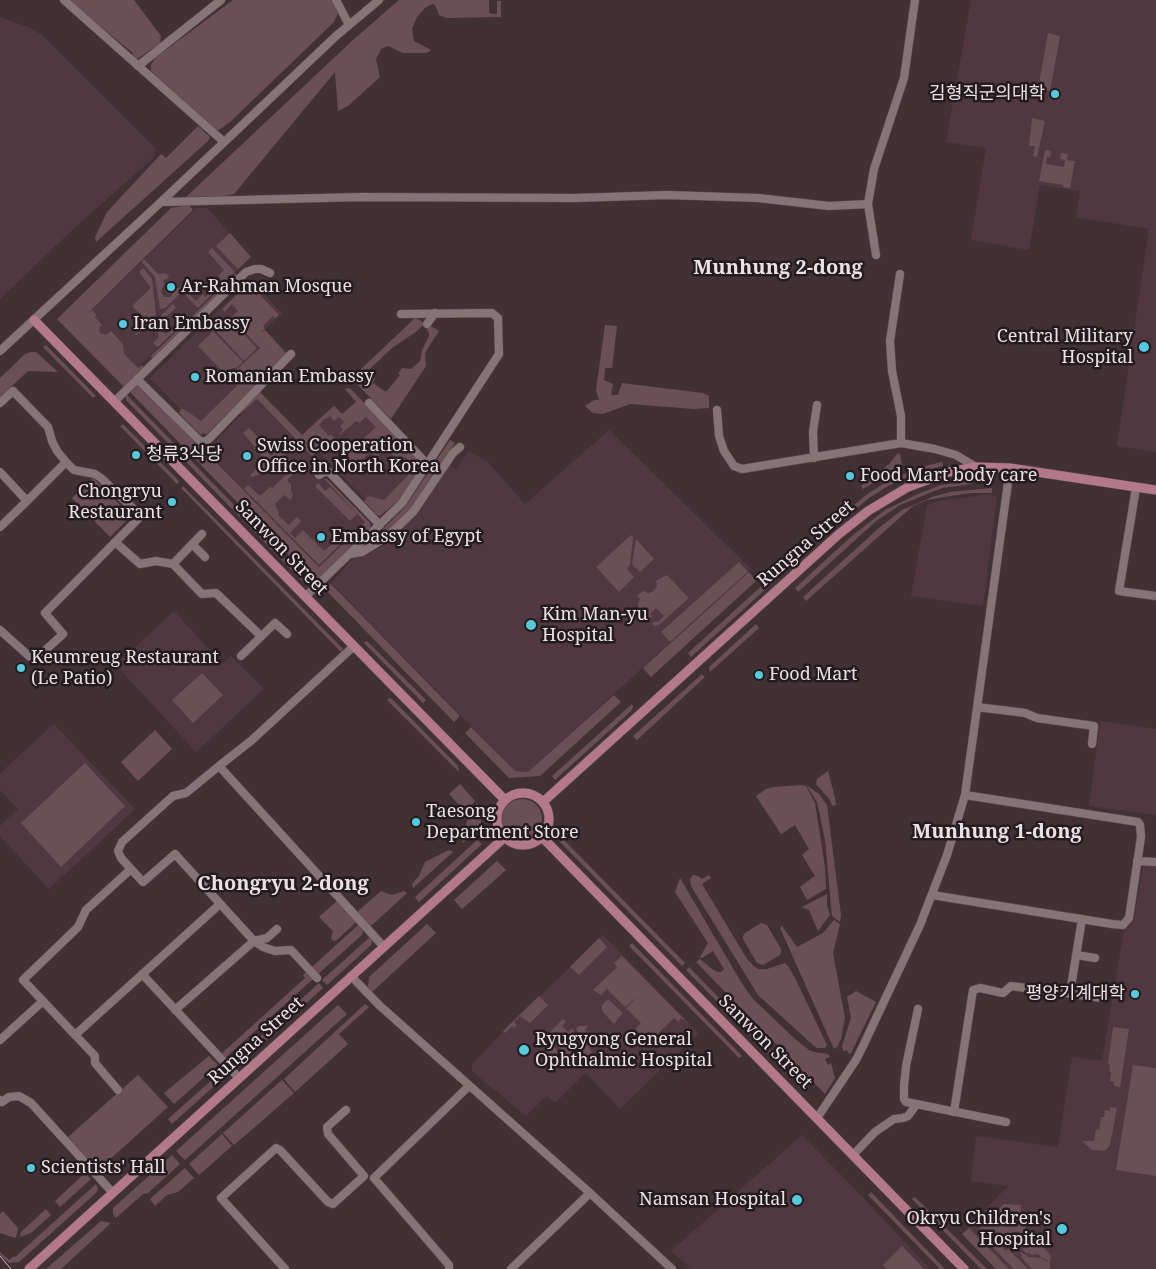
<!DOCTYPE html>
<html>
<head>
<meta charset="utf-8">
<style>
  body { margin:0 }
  canvas { display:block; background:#413135 }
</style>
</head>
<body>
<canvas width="1156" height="1269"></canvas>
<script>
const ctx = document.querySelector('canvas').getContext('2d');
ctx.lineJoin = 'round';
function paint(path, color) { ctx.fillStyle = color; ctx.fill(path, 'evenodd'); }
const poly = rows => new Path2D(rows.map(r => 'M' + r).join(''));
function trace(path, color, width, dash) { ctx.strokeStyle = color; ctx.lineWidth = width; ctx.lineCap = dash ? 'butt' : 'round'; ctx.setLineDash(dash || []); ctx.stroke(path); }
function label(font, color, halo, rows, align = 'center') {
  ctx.font = font + ' "Noto Serif","Noto Sans KR",serif'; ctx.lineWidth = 5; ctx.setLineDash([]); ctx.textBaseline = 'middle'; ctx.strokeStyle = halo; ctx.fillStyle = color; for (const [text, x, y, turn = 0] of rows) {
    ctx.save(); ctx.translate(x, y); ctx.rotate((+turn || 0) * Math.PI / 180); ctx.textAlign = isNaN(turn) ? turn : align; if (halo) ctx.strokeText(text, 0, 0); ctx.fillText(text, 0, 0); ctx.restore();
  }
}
paint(poly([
  [971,0,1156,0,1156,452,1117,446,1149,229,1076,217,1080,191,1040,185,1029,250,971,240,986,148,946,142],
  [0,16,4,19,31,28,44,37,156,149,154,156,141,169,71,231,0,299],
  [197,208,207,208,251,257,131,374,80,321],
  [250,280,282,313,261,333,281,353,202,431,150,378],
  [256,399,312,456,315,454,321,460,312,468,365,521,319,566,206,451],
  [334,405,348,421,366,406,421,463,413,474,376,510,302,435],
  [609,430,751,569,528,772,515,771,331,583,352,559,366,555,385,544,416,511,448,464,456,470,469,451,488,462,525,504],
  [989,494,997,497,983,606,911,596,927,506,935,502],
  [174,611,222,664,231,656,264,689,196,752,116,665],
  [1100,721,1156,729,1156,815,1089,806],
  [54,724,135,809,49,889,0,836,0,826,18,809,0,790,0,773],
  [1143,865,1156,865,1156,1269,1004,1269,968,1232,969,1227,1008,1186,971,1181,976,1136,1058,1147,1072,1057,1102,1061,1124,930,1130,926,1134,919],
  [603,935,699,1033,620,1109,586,1073,555,1103,547,1096,526,1116,472,1071,472,1064,500,1035],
  [802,1135,856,1190,930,1269,691,1269,671,1251]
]), '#4f383f');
paint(poly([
  [68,0,134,0,161,36,160,43,139,58,135,60,132,57,133,53],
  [233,0,332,0,338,13,334,22,230,122,219,130,215,129,151,71,151,65,155,58],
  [399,0,489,0,489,13,494,14,497,14,497,1,501,1,501,17,446,18,439,15,435,5,432,4,425,8,417,17,412,29,414,41,431,50,427,53,403,53,388,46,381,49,376,59,380,77,348,106,338,111,335,72,234,194,224,196,186,197,353,40],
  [1048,33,1060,36,1050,91,1038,89],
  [1032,118,1045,121,1037,157,1033,156,1035,146,1029,146],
  [198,126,209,136,210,138,208,141,96,242,95,237,107,212,161,154,166,158],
  [1045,150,1051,151,1050,157,1047,157,1046,164,1064,167,1065,160,1060,159,1061,153,1068,154,1067,160,1075,161,1070,188,1063,187,1063,185,1039,181],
  [189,205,193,210,86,315,92,310,96,315,95,317,102,325,99,328,100,333,106,335,111,331,123,344,124,354,138,368,142,365,144,367,124,387,57,319,171,208],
  [230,233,251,257,238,269,216,246],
  [212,248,235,272,198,308,182,292,165,308,160,309,155,277,142,262,144,259,158,274,163,273,169,275,167,279,163,280,164,284,161,292,164,297,171,297,175,289,182,287,196,301,203,294,205,297,211,292,211,286,221,279,218,276,224,270,208,252],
  [143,268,152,279,156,314,154,318,137,335,134,335,147,323,142,318,143,317,132,306,151,288,139,272],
  [236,273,236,278,155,358,150,357],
  [251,281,262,293,260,295,279,315,275,318,273,316,263,326,265,328,261,333,265,330,287,354,206,435,204,433,201,435,179,413,181,409,184,409,201,421,237,386,230,378,237,374,237,369,260,348,231,318,238,311,232,304,225,312,222,309],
  [173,304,176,308,157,324,158,326,164,333,167,333,172,329,175,331,158,347,153,343,159,337,158,333,151,325],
  [227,317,257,348,244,361,214,329],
  [415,318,425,323,417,331,392,348,356,382,352,378,356,374,359,377,363,374,360,370],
  [429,325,439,331,425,353,426,366,391,419,357,384,368,375,375,378,373,383,386,392,400,375,398,374,402,368,411,369,420,361,422,350,429,336,429,333,427,330],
  [605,325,617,326,612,368,605,368,604,380,613,384,611,395,618,395,622,383,703,393,709,396,709,408,694,409,630,404,603,414,593,413,585,406,594,400,599,400,596,390],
  [213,331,243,362,236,368,232,368,227,376,198,346],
  [46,345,96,396,93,398,43,347],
  [31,352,36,352,58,372,28,371,0,397,0,378,25,354],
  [138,382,202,448,199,451,203,456,206,452,319,567,365,522,324,479,327,479,370,523,371,528,315,582,129,391],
  [347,388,351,389,421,463,422,466,400,499,380,516,377,515,364,501,366,499,377,510,366,498,369,496,383,500,385,499,415,468,405,457,399,462,386,448,376,458,370,452,351,470,350,474,341,463,341,458,358,439,361,441,376,427,366,417,359,423,356,421,340,435,339,434,343,430,340,426,344,422,339,417,334,421,330,416,326,419,325,418,319,425,329,436,331,434,334,438,320,452,317,449,318,451,312,456,257,399,240,414,239,412,258,390,302,435,334,406,342,414,356,402,345,389],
  [126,394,312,585,305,584,126,400],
  [123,424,179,481,177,484,120,426],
  [249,428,263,442,265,441,271,447,275,444,277,446,273,450,269,451,254,446,243,433],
  [450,440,455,443,409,513,383,538,372,540,405,507],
  [253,447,268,452,271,456,279,448,291,461,281,469,273,461,258,475,252,477,250,475,266,460],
  [898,453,900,454,902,466,863,489,861,486,889,464],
  [303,459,306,462,287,480,291,484,291,491,293,496,290,500,284,495,275,504,279,513,278,515,289,525,297,517,301,521,290,533,295,538,303,530,324,551,335,542,330,536,330,535,343,538,350,531,352,533,319,565,244,489,248,485,260,496,270,487,272,488,286,475,283,471,292,462,296,466],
  [942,462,943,466,922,471,888,486,869,498,836,525,833,522,866,495,886,482,921,467],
  [93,478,131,516,110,537,72,498],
  [973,480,972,484,942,488,900,505,875,522,798,592,795,588,853,535,885,510,918,494,941,485],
  [318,483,325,491,330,487,357,514,350,521,315,486],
  [183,486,343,649,341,652,181,488],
  [992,488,992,493,971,493,944,497,927,500,913,506,806,601,803,597,880,527,902,510,932,497,950,492],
  [631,535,633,537,630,565,627,569,634,577,619,592,596,567],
  [636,539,654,559,640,572,632,564],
  [739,562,748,572,670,642,661,632],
  [779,570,778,578,691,657,688,653],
  [749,572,756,581,651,677,643,668],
  [667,575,689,598,659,625,655,626,652,624,656,621,658,622,664,616,656,608,650,614,652,616,648,619,638,609,638,604,640,599,637,596,643,591,648,593,654,591,657,586,656,581],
  [330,583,460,716,454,722,324,588],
  [756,624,759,628,710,672,709,667],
  [367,641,426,700,423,703,364,643],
  [202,673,223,695,193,723,172,700],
  [702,674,705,677,637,740,633,736],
  [614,695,621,702,540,776,509,778,465,733,471,727,515,771,528,772],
  [389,698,392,699,458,766,459,772,387,700],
  [632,704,633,707,631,711,555,780,552,776],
  [155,730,172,749,138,781,121,762],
  [85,763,125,806,61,867,21,823],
  [828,771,835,798,836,805,832,806,830,800,816,784,817,779],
  [460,784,475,801,465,811,449,794],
  [801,785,806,786,815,803,825,867,826,889,807,900,800,887,815,876,802,855,809,849,795,825,781,834,756,796,766,789,774,787],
  [807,786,819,794,827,805,841,915,840,922,832,916,825,840,817,802],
  '502 819a20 20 0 1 1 40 0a20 20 0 1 1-40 0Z',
  [477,803,481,811,481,825,463,843,460,838,466,826,468,817,466,812],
  [563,839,685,963,682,966,560,842],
  [477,840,482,844,419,902,415,897],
  [449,850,453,852,413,888,412,884,419,876,425,862],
  [497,861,506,870,462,909,454,900],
  [693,875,698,876,702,879,709,875,711,878,702,884,747,959,755,967,758,969,767,969,785,963,788,966,797,982,827,1045,825,1048,817,1048,813,1045,758,995,691,886,690,879],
  [680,878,741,982,753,999,795,1039,809,1050,814,1052,828,1054,830,1057,825,1059,828,1065,831,1063,835,1078,825,1094,696,962,700,959,712,969,718,972,721,972,724,969,713,951,702,958,700,957,708,943,675,892],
  [381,891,392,895,404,891,407,893,370,927,357,912],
  [827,894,827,906,830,915,818,931,809,910,802,907],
  [337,901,356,922,337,940,333,941,331,938,333,931,319,917],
  [834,920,840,924,833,953,845,1018,841,1039,837,1047,834,1049,780,928,782,926,797,947,823,933],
  [761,923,767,925,781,949,781,952,780,955,763,965,757,963,743,939,743,936,745,933],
  [427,924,436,933,372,992,368,987,369,977],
  [358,925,363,931,362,935,317,975,311,968],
  [370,937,372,941,371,945,327,985,322,980],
  [599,938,607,947,579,975,570,967],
  [632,943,742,1056,739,1058,629,946],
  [622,956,684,1019,683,1020,681,1018,679,1021,680,1023,674,1018,648,1043,645,1040,647,1038,644,1036,643,1037,635,1029,641,1023,626,1008,638,996,625,1007,607,989,601,995,593,990,617,967,614,963],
  [689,967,771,1051,768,1053,686,970],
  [306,972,313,979,225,1058,221,1054,305,978,303,975],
  [319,983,323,988,239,1064,231,1065,230,1064],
  [856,991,876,1002,851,1053,849,1054,847,1050,843,1051,842,1046,851,1018,847,997],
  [539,996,548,1005,530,1023,520,1016,514,1022,517,1025,514,1028,512,1026,505,1033,503,1031],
  [609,1000,623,1013,614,1024,602,1011,602,1005,606,1001],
  [365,1004,369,1007,339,1034,348,1044,295,1092,284,1079],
  [338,1005,347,1014,185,1160,176,1151],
  [563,1019,566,1022,562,1026,568,1032,572,1028,574,1031,572,1033,579,1040,575,1044,569,1039,565,1043,575,1053,578,1051,575,1048,581,1042,581,1048,578,1055,581,1060,576,1065,552,1040,549,1042,544,1038],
  [579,1026,588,1026,585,1030,596,1041,589,1048,592,1052,585,1059,580,1054,584,1046,583,1041,576,1033,578,1031,576,1029],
  [1113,1027,1129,1029,1120,1087,1114,1086,1114,1082,1110,1081,1111,1072,1109,1071,1110,1064,1108,1064],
  [551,1043,564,1058,565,1057,568,1060,560,1068,544,1052,551,1045],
  [209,1056,218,1065,174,1104,164,1093],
  [1133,1065,1156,1068,1156,1176,1116,1170],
  [224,1069,225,1072,223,1078,172,1124,168,1119],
  [138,1075,168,1107,98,1170,68,1137],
  [282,1080,294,1093,234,1145,223,1133],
  [1110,1107,1117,1108,1110,1145,1105,1151,1092,1150,1082,1141,1094,1141,1096,1129,1099,1130,1101,1117,1104,1117,1105,1110,1110,1111],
  [222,1134,232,1146,199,1175,189,1164],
  [172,1155,180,1164,148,1193,143,1194,116,1218,113,1214,113,1208],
  [185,1168,194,1178,178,1192,167,1195,155,1206,150,1199],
  [85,1173,91,1179,60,1207,55,1201],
  [96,1184,98,1189,96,1193,19,1262,9,1263,0,1255,0,1252,9,1260,14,1256,15,1257],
  [871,1192,945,1269,940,1269,868,1195],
  [915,1197,987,1269,981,1269,912,1199],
  [1004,1204,1021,1205,1020,1216,1027,1226,1023,1233,1025,1240,1033,1247,1042,1245,1051,1256,1050,1262,1040,1257,1039,1254,1031,1255,1030,1253,1027,1254,1024,1251,1017,1240,1017,1237,1020,1233,1016,1231,1013,1235,1016,1237,1016,1244,1020,1249,1018,1252,1011,1247,1012,1245,1005,1237,998,1243,1006,1251,1008,1249,1028,1269,1014,1269,977,1231],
  [46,1209,51,1215,31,1233,20,1237,21,1232],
  [3,1211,18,1228,16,1238,0,1233,0,1214],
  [101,1221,111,1223,61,1269,46,1269],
  [969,1228,1009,1269,996,1269,962,1234],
  [902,1246,924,1269,887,1269,883,1265],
  [1021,1252,1029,1257,1040,1258,1050,1263,1050,1269,1032,1269,1021,1257,1022,1256,1020,1253]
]), '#6b4f57');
const minor = poly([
  [64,0,224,142],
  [336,0,349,25],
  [138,66,221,0],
  [161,202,362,197,575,198,667,195,758,198,829,206,868,204,876,255],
  [868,204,874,169,904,78,915,0],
  [900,274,890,341,892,371,901,416,901,443],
  [427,324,435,313],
  [0,351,161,202,336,36,379,0],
  [137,379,200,441,204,442,209,439,291,354],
  [115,401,246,272,255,269,261,269,270,273],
  [0,403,13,391,48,427,52,441,57,451,66,462,27,501],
  [369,403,427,464],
  [717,410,719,436,724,451,734,466,742,469,901,443,935,449,956,455,976,467],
  [814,458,813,432,817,405],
  [0,472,27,501,0,527],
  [319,475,324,472,329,472,380,525],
  [1136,488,1119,591,1156,596],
  [115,542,140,564,156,561,173,564,202,534],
  [192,544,205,557],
  [350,554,362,552,388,536,413,512,453,453,460,447],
  [173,564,202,594,216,593,261,636],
  [306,596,402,503,499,354,498,318,492,313,401,314],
  [0,630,30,657,38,657,63,634,45,613,141,516,101,478,95,474,74,470,66,462],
  [354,646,252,740,219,766,384,947],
  [241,656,275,623,287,634],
  [977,707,1025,713,1037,718,1094,726,1092,744],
  [1137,861,1156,862],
  [131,869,121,858,118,851,122,842,173,796,186,793,219,766],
  [932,895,1112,924,1123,925,1129,918,1141,837,1140,825,1138,822,965,795],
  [1076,955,1095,958],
  [142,974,239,1078],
  [351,976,379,1005,590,1193,672,1269],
  [1070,993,1082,919],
  [918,1009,906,1066,904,1086,904,1099,906,1102,1006,1122],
  [175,1010,254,941,267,938,277,929],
  [75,1035,220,904],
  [0,1040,43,1001],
  [118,1090,95,1063,95,1056,23,980,78,927,86,910,131,869,143,882,175,854,254,941,263,947,275,951,291,950,317,978],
  [0,1100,2,1102,9,1097,19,1096,31,1103,113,1193],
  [954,1112,973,990,980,988,1003,993,1011,986,1102,998],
  [817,1118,856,1060,863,1046,920,925,947,855,965,795,1010,468],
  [853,1155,875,1132,894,1119,903,1118,908,1116,916,1105],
  [285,1269,221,1198,276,1148,280,1150,328,1202,333,1204,364,1176,328,1134,327,1127,346,1110],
  [449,1269,449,1265,374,1178,469,1086],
  [511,1269,590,1193]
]);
const major = poly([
  [34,320,505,800],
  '497 819a26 26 0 1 1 52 0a26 26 0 1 1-52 0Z',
  [543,802,839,534,868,511,908,487,949,472,976,467,1010,468,1156,490],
  [542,837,964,1269],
  [29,1269,505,837]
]);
trace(minor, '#5a4d51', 9);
trace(major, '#5a4d51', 10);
trace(minor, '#857378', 8);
trace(major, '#b37889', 9);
trace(poly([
  [0,1256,11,1269]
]), '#c1b6b9', 1);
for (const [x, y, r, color] of [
  [1055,94,5,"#55cadf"],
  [171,287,5,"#55cadf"],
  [123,324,5,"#55cadf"],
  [1144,347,6,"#55cadf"],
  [195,377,5,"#55cadf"],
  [136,455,5,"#55cadf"],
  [247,456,5,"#55cadf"],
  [850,476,5,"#55cadf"],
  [172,502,5,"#55cadf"],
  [321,537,5,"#55cadf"],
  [531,625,6,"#55cadf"],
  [21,668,5,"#55cadf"],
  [759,675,5,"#55cadf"],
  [416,822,5,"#55cadf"],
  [1135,994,5,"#55cadf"],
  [524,1050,6,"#55cadf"],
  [31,1168,5,"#55cadf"],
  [797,1200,6,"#55cadf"],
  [1062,1229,6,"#55cadf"]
]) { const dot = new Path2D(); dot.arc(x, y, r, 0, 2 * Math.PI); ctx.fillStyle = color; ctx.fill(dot); trace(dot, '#231b1d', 2); }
label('18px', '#ebe1e4', '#231b1d', [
  ["김형직군의대학",1045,94,"right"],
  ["Ar-Rahman Mosque",181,287],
  ["Iran Embassy",133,324],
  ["Central Military",1133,337,"right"],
  ["Hospital",1133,358,"right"],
  ["Romanian Embassy",205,377],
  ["Swiss Cooperation",257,446],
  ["Office in North Korea",257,467],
  ["청류3식당",146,455],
  ["Food Mart body care",860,476],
  ["Chongryu",162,492,"right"],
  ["Restaurant",162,513,"right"],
  ["Embassy of Egypt",331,537],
  ["Kim Man-yu",542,615],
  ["Hospital",542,636],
  ["Keumreug Restaurant",31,658],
  ["(Le Patio)",31,679],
  ["Food Mart",769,675],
  ["Taesong",426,812],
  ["Department Store",426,833],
  ["평양기계대학",1125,994,"right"],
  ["Ryugyong General",535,1040],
  ["Ophthalmic Hospital",535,1061],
  ["Scientists' Hall",41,1168],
  ["Namsan Hospital",786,1200,"right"],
  ["Okryu Children's",1051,1219,"right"],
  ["Hospital",1051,1240,"right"]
], 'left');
label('18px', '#ebe1e4', '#231b1d', [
  ["Rungna Street",806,544,-41],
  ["Sanwon Street",281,548,46],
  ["Rungna Street",256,1041,-42],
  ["Sanwon Street",765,1042,45]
]);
label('bold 20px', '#ebe1e4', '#231b1d', [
  ["Munhung 2-dong",778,268],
  ["Munhung 1-dong",997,832],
  ["Chongryu 2-dong",283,884]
]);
</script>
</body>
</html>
